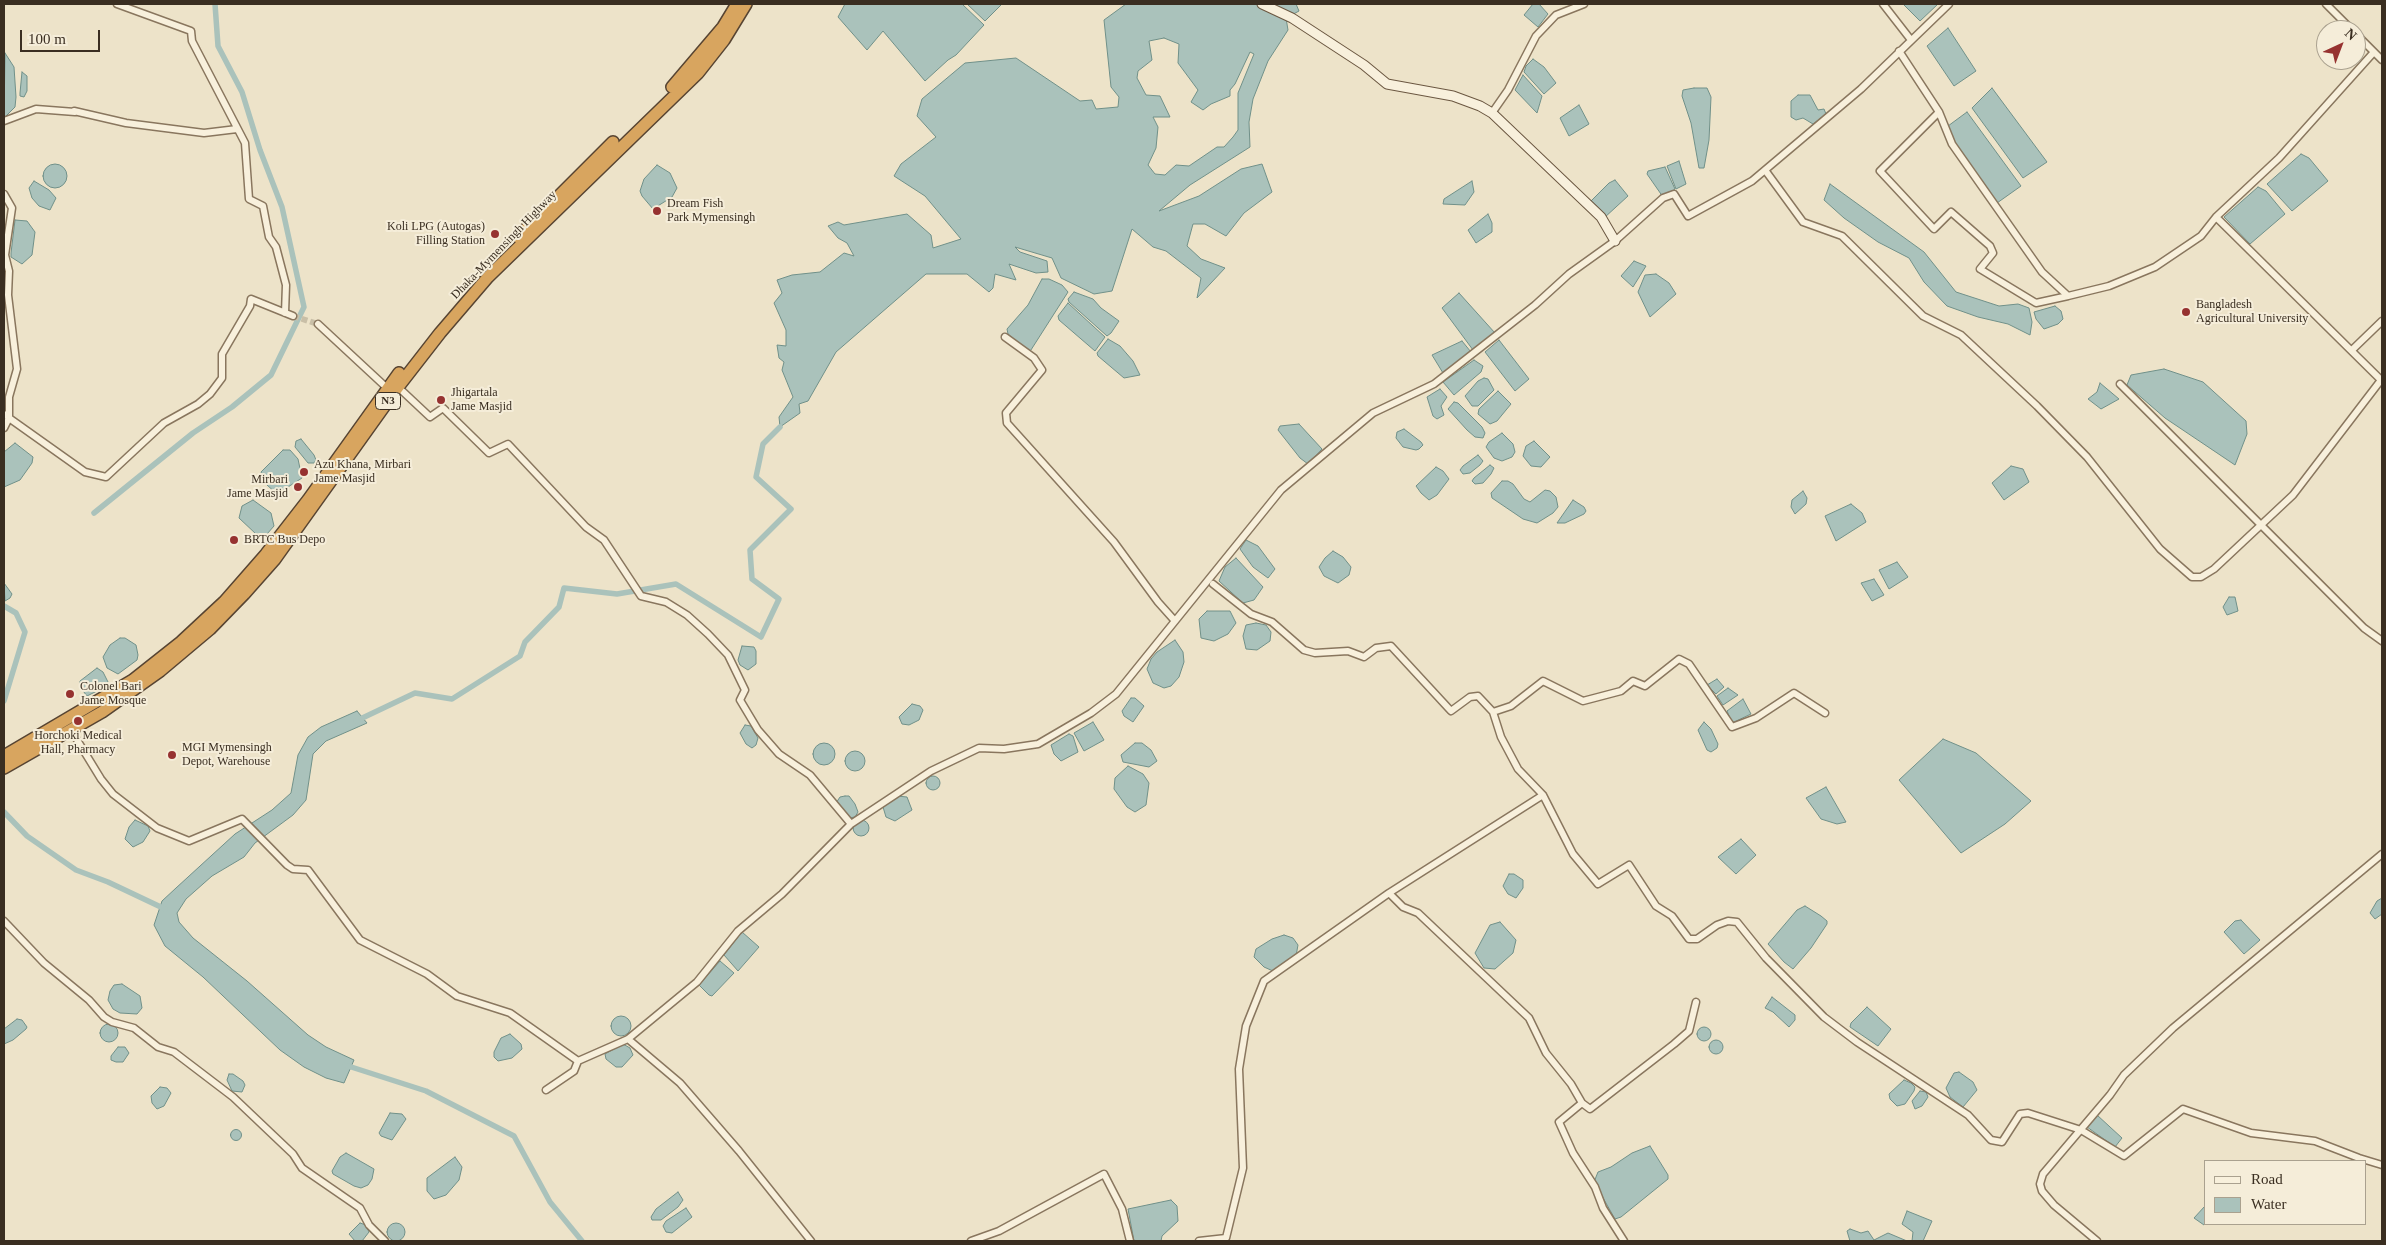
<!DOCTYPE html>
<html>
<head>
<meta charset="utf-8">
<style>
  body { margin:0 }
  #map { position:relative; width:2386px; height:1245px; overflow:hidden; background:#ede3c9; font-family:"Times New Roman",serif }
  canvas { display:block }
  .frame { position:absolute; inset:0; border:5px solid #3a2e21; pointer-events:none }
  .legend { position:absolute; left:2204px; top:1160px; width:162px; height:65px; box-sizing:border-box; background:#f5edd9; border:1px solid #aaa18f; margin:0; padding:6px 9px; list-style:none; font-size:15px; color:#3a2e21 }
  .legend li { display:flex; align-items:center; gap:10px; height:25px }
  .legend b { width:25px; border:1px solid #aaa18f }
  .north { position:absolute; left:2316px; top:20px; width:50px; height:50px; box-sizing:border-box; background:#f5edd9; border:1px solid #aaa18f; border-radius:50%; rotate:43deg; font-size:14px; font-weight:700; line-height:20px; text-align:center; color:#3a2e21 }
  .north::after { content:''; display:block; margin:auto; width:18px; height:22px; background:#963230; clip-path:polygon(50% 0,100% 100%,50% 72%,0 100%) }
  .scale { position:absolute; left:20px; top:30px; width:80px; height:22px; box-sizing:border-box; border:2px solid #3a2e21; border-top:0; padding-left:6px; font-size:15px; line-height:18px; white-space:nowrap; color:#3a2e21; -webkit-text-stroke:4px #f5edd9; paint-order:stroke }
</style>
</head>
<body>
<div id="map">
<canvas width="2386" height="1245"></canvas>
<div class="frame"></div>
<ul class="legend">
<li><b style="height:6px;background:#f8f0dc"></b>Road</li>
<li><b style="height:14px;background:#aac2bb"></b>Water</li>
</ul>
<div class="north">N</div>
<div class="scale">100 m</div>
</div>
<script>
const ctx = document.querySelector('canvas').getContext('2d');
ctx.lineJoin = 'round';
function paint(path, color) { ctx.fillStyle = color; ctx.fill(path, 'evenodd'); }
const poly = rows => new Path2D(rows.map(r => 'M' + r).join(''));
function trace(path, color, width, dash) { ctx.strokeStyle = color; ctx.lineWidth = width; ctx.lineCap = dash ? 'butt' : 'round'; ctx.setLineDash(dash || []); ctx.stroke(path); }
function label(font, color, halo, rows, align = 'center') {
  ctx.font = font + ' "Times New Roman",serif'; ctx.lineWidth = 4; ctx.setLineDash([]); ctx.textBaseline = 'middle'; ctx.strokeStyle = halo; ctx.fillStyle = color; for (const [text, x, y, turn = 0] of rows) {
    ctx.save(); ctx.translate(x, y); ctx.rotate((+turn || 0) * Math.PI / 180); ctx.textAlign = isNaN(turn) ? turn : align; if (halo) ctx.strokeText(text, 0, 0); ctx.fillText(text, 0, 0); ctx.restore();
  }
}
const water = poly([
  [845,4,962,4,984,25,956,55,948,60,925,81,883,31,867,50,838,17,845,4],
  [967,4,1002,4,985,21,967,4],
  [1126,4,1296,4,1299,11,1286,18,1288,30,1268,61,1253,99,1249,122,1250,147,1190,185,1159,211,1199,196,1241,169,1262,164,1272,192,1244,213,1226,236,1205,224,1193,224,1187,246,1201,259,1225,268,1197,298,1201,278,1166,251,1153,247,1132,229,1112,291,1094,294,1061,278,1052,258,1015,247,1020,252,1047,261,1048,272,1036,273,1009,264,1016,280,995,274,993,288,989,292,967,274,926,274,836,352,808,401,799,404,800,413,780,427,779,417,793,397,782,370,784,362,779,358,777,345,786,346,786,330,774,303,782,293,777,280,792,275,820,272,844,253,854,256,847,243,838,238,828,226,838,222,844,225,907,214,931,235,933,248,961,239,925,196,894,176,901,164,936,137,917,116,922,99,965,63,1016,58,1080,101,1092,100,1096,109,1118,107,1119,97,1111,87,1104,20,1126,4],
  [1164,38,1179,44,1178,63,1198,90,1191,102,1203,110,1211,104,1230,96,1230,90,1235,84,1250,52,1254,54,1238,93,1238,130,1233,137,1224,147,1217,147,1189,166,1176,165,1165,175,1155,174,1148,165,1156,148,1158,127,1153,117,1170,117,1160,96,1146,95,1137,78,1138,71,1152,60,1149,41,1164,38],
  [1533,4,1539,4,1548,14,1538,27,1524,15,1533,4],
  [1903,4,1938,4,1920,21,1903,4],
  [1948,28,1976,71,1954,86,1927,46,1948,28],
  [5,53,14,67,16,97,15,107,4,118,5,53],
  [1533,59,1544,67,1556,83,1544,94,1524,72,1526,66,1533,59],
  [22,72,27,76,27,91,24,97,20,96,20,93,22,72],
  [1523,75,1542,96,1537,113,1515,90,1523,75],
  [1694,88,1707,88,1711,97,1709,140,1704,168,1699,168,1691,123,1682,96,1683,90,1694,88],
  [1992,88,2047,162,2023,178,1972,108,1992,88],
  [1798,95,1810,95,1818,110,1824,109,1826,114,1813,124,1803,118,1796,120,1791,117,1791,101,1798,95],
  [1579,105,1589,124,1569,136,1560,118,1579,105],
  [1967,112,2021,186,1997,203,1954,143,1948,126,1967,112],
  [2301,154,2309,158,2328,181,2292,211,2267,184,2301,154],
  [1679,161,1686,184,1676,189,1667,166,1679,161],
  '43 176a12 12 0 1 1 24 0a12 12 0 1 1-24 0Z',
  [657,165,670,173,677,188,672,197,653,209,642,196,640,191,644,179,657,165],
  [1665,167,1675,189,1663,197,1647,174,1648,171,1665,167],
  [1615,180,1628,196,1604,218,1589,203,1609,183,1615,180],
  [34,181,49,190,56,198,50,210,39,206,32,198,29,188,34,181],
  [1472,181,1474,192,1465,205,1443,204,1444,199,1472,181],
  [1830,184,1924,252,1956,292,1999,306,2018,304,2029,308,2032,322,2030,335,2008,324,1978,317,1947,306,1924,282,1909,258,1878,242,1844,218,1824,200,1830,184],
  [2258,187,2266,191,2285,214,2250,244,2224,217,2258,187],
  [1488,214,1492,223,1492,232,1476,243,1468,230,1488,214],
  [15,220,27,221,35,232,32,255,22,264,11,257,11,253,15,220],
  [1634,261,1646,266,1633,287,1621,276,1634,261],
  [1656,274,1669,283,1676,294,1650,317,1638,292,1645,275,1656,274],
  [1042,279,1049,279,1062,285,1068,292,1029,353,1008,334,1007,329,1028,305,1042,279],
  [1074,292,1093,299,1101,308,1119,321,1111,333,1107,336,1069,302,1068,299,1074,292],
  [1459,293,1495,333,1473,350,1442,308,1459,293],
  [1068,303,1105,337,1095,351,1059,320,1058,316,1068,303],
  [2055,306,2061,311,2063,319,2058,324,2044,329,2036,319,2034,312,2055,306],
  [1108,339,1120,346,1133,361,1140,375,1124,378,1098,356,1097,353,1108,339],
  [1499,340,1529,379,1515,391,1485,352,1499,340],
  [1462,341,1471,352,1443,373,1432,355,1462,341],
  [1474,360,1483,366,1481,372,1454,395,1443,382,1474,360],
  [2164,369,2203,382,2246,421,2247,434,2235,465,2165,418,2127,385,2131,375,2164,369],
  [1484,378,1488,379,1494,390,1478,406,1472,406,1465,396,1478,381,1484,378],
  [2100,383,2119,399,2101,409,2088,399,2097,392,2100,383],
  [1440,389,1447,397,1441,406,1444,415,1437,419,1433,416,1427,397,1440,389],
  [1498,391,1511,404,1497,421,1490,424,1478,414,1479,409,1498,391],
  [1454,402,1458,403,1482,427,1485,433,1483,438,1475,437,1467,430,1448,409,1454,402],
  [1299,424,1322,449,1308,464,1300,458,1278,430,1280,426,1299,424],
  [1404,429,1421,442,1423,445,1419,449,1416,450,1403,447,1396,438,1397,432,1404,429],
  [1502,433,1513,444,1515,452,1512,457,1502,461,1494,458,1486,447,1489,442,1502,433],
  [301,439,314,455,316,460,314,463,308,463,295,447,296,441,301,439],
  [1534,441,1550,457,1541,467,1531,466,1523,456,1526,446,1534,441],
  [15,443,33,457,32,463,20,480,4,487,4,452,15,443],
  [283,450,290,450,298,459,302,478,277,494,267,485,261,472,283,450],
  [1478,455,1483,461,1480,465,1470,473,1463,474,1460,470,1463,466,1478,455],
  [1490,465,1494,468,1491,474,1483,483,1475,484,1472,481,1474,478,1490,465],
  [2011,466,2023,469,2029,482,2004,500,1992,483,2011,466],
  [1436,467,1443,471,1449,479,1437,495,1429,500,1421,493,1416,486,1436,467],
  [1502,481,1508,481,1513,484,1524,499,1530,502,1545,490,1550,491,1556,497,1558,507,1553,513,1537,523,1523,519,1492,498,1491,493,1502,481],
  [1803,491,1807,498,1806,504,1795,514,1791,507,1792,500,1803,491],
  [253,500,271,513,274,526,267,534,256,534,239,518,242,506,253,500],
  [1573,500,1584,507,1586,511,1584,514,1565,523,1557,523,1573,500],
  [1851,504,1862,513,1866,522,1836,541,1825,516,1851,504],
  [1246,540,1258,546,1275,569,1268,578,1253,567,1240,549,1246,540],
  [1333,551,1343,557,1351,567,1349,575,1338,583,1324,576,1319,567,1325,558,1333,551],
  [1236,558,1263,587,1254,600,1243,603,1219,581,1225,567,1236,558],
  [1897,562,1908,577,1889,589,1879,570,1897,562],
  [1874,579,1884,595,1872,601,1861,583,1874,579],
  [4,583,12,594,10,598,5,601,4,583],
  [2229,597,2235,597,2238,611,2227,615,2223,607,2229,597],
  [1207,611,1230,611,1236,623,1228,634,1214,641,1201,638,1199,619,1207,611],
  [1256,623,1266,625,1271,632,1270,641,1257,650,1246,649,1243,636,1246,625,1256,623],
  [120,638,125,638,136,645,138,655,137,660,118,674,107,668,103,657,110,645,120,638],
  [1175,640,1183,652,1184,662,1179,677,1171,686,1164,688,1153,683,1147,669,1151,659,1157,652,1175,640],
  [742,646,754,647,756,651,756,664,748,670,740,665,738,660,742,646],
  [97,668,103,672,108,682,101,689,87,696,80,687,80,681,97,668],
  [1717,679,1724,687,1716,694,1707,685,1717,679],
  [1728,688,1738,695,1723,705,1717,696,1728,688],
  [1131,698,1135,698,1144,706,1133,722,1124,716,1122,711,1131,698],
  [1743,699,1751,714,1732,723,1727,711,1743,699],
  [912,704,920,706,923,710,919,720,909,725,902,724,899,717,912,704],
  [357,711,367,723,326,741,313,754,306,800,293,815,255,843,244,857,212,876,186,899,177,913,179,922,193,938,247,981,308,1035,326,1047,354,1060,344,1083,326,1078,304,1067,280,1050,203,977,165,946,154,925,162,901,176,888,235,834,272,810,291,793,298,755,308,737,321,727,357,711],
  [1093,722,1104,740,1084,751,1074,733,1093,722],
  [1704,722,1711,729,1718,744,1717,748,1711,752,1707,750,1698,730,1704,722],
  [745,725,751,726,758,738,756,745,752,748,746,744,740,733,745,725],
  [1069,734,1073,736,1078,752,1061,761,1054,754,1051,745,1069,734],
  [1943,739,1976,753,2031,801,2005,824,1961,853,1899,780,1943,739],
  [1135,743,1142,743,1151,750,1157,761,1149,767,1123,762,1121,755,1135,743],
  '813 754a11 11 0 1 1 22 0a11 11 0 1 1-22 0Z',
  '845 761a10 10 0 1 1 20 0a10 10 0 1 1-20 0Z',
  [1128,766,1143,774,1149,783,1146,805,1135,812,1127,807,1114,789,1115,778,1128,766],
  '926 783a7 7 0 1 1 14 0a7 7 0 1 1-14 0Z',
  [1826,787,1846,822,1837,824,1821,819,1806,798,1826,787],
  [845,796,849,796,855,804,858,812,855,817,849,818,836,803,840,797,845,796],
  [897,796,907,797,912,810,895,821,886,817,883,807,897,796],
  [135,820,148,826,150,831,143,842,133,847,125,839,129,827,135,820],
  '853 828a8 8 0 1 1 16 0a8 8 0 1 1-16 0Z',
  [1741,839,1756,855,1736,874,1718,857,1741,839],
  [1509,874,1514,874,1523,880,1523,888,1516,898,1508,894,1503,886,1509,874],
  [2382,898,2382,914,2375,919,2370,913,2377,901,2382,898],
  [1805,906,1821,916,1827,921,1827,924,1811,948,1793,969,1784,962,1768,944,1797,910,1805,906],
  [2241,920,2260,940,2244,954,2224,932,2235,921,2241,920],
  [1500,922,1516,940,1513,953,1495,969,1484,968,1475,953,1490,925,1500,922],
  [742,932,759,947,738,971,724,955,742,932],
  [1284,935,1293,938,1298,945,1296,956,1273,971,1264,967,1254,957,1256,949,1272,939,1284,935],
  [720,961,734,973,712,996,709,995,699,985,720,961],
  [122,984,140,996,142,1008,137,1014,120,1013,113,1009,108,1000,110,991,114,985,122,984],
  [1772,997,1795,1015,1795,1020,1789,1027,1773,1012,1765,1008,1772,997],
  [1867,1007,1891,1029,1878,1046,1850,1027,1851,1023,1867,1007],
  '611 1026a10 10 0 1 1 20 0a10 10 0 1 1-20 0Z',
  [17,1019,22,1020,27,1027,26,1029,13,1040,4,1044,4,1029,17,1019],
  '100 1033a9 9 0 1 1 18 0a9 9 0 1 1-18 0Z',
  '1697 1034a7 7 0 1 1 14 0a7 7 0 1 1-14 0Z',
  [510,1034,521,1044,522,1049,512,1058,498,1061,494,1057,494,1052,501,1038,510,1034],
  '1709 1047a7 7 0 1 1 14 0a7 7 0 1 1-14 0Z',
  [623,1044,630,1048,633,1055,622,1067,616,1067,606,1059,605,1054,623,1044],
  [118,1047,125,1047,129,1053,123,1062,116,1062,111,1060,111,1056,118,1047],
  [1959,1072,1973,1082,1977,1090,1963,1107,1950,1097,1946,1088,1954,1073,1959,1072],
  [229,1074,233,1074,243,1081,245,1085,242,1092,232,1091,227,1080,229,1074],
  [1904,1080,1911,1083,1915,1087,1914,1091,1905,1104,1897,1106,1890,1099,1889,1094,1904,1080],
  [160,1087,167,1088,171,1093,164,1106,157,1109,152,1103,151,1096,160,1087],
  [1920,1091,1926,1092,1928,1097,1922,1106,1915,1109,1912,1101,1920,1091],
  [390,1113,402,1114,406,1119,392,1140,381,1136,379,1133,390,1113],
  [2097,1115,2122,1138,2115,1147,2087,1127,2097,1115],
  '230.5 1135a5.5 5.5 0 1 1 11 0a5.5 5.5 0 1 1-11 0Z',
  [1650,1146,1668,1175,1668,1179,1621,1217,1615,1219,1594,1182,1598,1172,1611,1167,1632,1153,1650,1146],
  [346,1153,374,1169,372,1179,368,1185,361,1188,354,1186,333,1174,332,1171,340,1157,346,1153],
  [455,1157,462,1167,459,1180,446,1195,434,1199,427,1191,427,1178,455,1157],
  [678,1192,683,1200,678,1207,661,1220,652,1220,651,1217,656,1209,678,1192],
  [1171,1200,1177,1206,1178,1221,1162,1236,1161,1241,1134,1241,1128,1209,1171,1200],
  [2205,1206,2205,1224,2204,1225,2194,1218,2205,1206],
  [686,1208,692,1217,672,1233,666,1232,663,1226,666,1221,686,1208],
  [1907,1211,1932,1221,1923,1241,1912,1241,1913,1232,1902,1224,1907,1211],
  '387 1232a9 9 0 1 1 18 0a9 9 0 1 1-18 0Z',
  [360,1223,366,1225,369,1232,362,1241,355,1241,349,1234,360,1223],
  [1850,1229,1861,1233,1868,1231,1874,1240,1888,1233,1907,1241,1850,1241,1847,1231,1850,1229]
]);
paint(water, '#aac2bb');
trace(water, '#709089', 1);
trace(poly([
  [94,513,193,433,232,407,271,375,304,307,282,207,260,150,242,92,218,46,215,4],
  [4,606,16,613,25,632,4,701],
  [356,721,415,693,452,699,520,656,525,642,559,607,564,588,617,594,676,584,761,637,779,599,752,579,750,550,791,509,756,477,763,444,780,427],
  [4,812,27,836,76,870,108,882,165,909],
  [345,1065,426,1091,514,1136,550,1202,582,1241]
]), '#aac2bb', 5.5);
trace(poly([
  [293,316,318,324]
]), '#c9bfa7', 6, [6, 3]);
const street = poly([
  [117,4,191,31,192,41,245,143,249,199,263,206,269,237,276,247,286,285,285,313],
  [1883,4,1911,40],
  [2326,4,2352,30],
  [2356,34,2382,60],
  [1899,51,1939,112,1952,144,2042,272,2068,296,2109,286,2155,267,2201,236,2216,217,2279,158,2374,52],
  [74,111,126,123,204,133,237,129],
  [1939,112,1880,171,1934,229,1951,212,1990,246,1993,253,1980,269,2036,303,2068,296],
  [1492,113,1508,90,1536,36,1556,15,1584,4],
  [4,121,36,109,75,112],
  [1765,170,1803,222,1842,236,1923,316,1961,335,2037,406,2087,457,2160,549,2192,577,2201,577,2214,569,2293,495,2381,380],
  [4,194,12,208,5,255,9,271,8,295,17,369,9,397,9,418,85,472,106,477,164,423,198,404,210,394,222,378,222,354,250,306,251,299,293,316],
  [2216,217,2382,381],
  [318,324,387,388],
  [1005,337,1034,358,1042,370,1006,413,1007,423,1114,542,1158,602,1175,621],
  [2352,350,2382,321],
  [2120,384,2364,628,2382,641],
  [398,387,430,417,443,408,489,453,508,444,586,527,604,540,641,596,666,602,687,615,708,634,728,655,745,690,740,700,758,730,779,754,810,775,851,824,931,771,979,748,1004,749,1038,744,1091,713,1116,694,1281,490,1373,413,1434,384,1535,305,1569,274,1615,241,1663,198,1674,194,1688,216,1752,181,1861,89,1949,4],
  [4,414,9,418,4,428],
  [1213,584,1251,614,1272,622,1304,650,1315,653,1348,651,1364,657,1376,648,1391,646,1451,711,1470,697,1478,696,1493,712,1501,737,1518,769,1543,795,1573,854,1598,884,1629,865,1656,906,1672,916,1689,939,1697,939,1717,925,1728,921,1737,922,1766,958,1824,1017,1857,1042,1968,1115,1991,1140,2002,1142,2020,1114,2028,1113,2081,1130,2124,1156,2183,1109,2251,1133,2315,1141,2359,1158,2382,1165],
  [1493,712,1511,706,1543,681,1583,701,1621,691,1633,681,1645,686,1679,659,1689,664,1732,727,1756,718,1794,693,1825,713],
  [71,730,101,779,113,794,157,828,189,841,242,819,287,865,293,869,308,870,360,940,427,974,457,996,510,1013,578,1061,628,1039,697,982,738,931,782,894,851,824],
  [1543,795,1389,893,1403,907,1418,913,1529,1018,1546,1053,1571,1084,1582,1103,1559,1122,1573,1153,1595,1187,1603,1208,1624,1241],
  [4,921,44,963,89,1000,104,1017,112,1022,134,1028,158,1047,174,1052,233,1097,293,1154,302,1168,360,1208,369,1225,385,1241],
  [628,1039,680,1083,739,1151,811,1241],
  [546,1090,574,1071,578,1061],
  [1582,1103,1590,1109,1674,1044,1689,1031,1696,1002],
  [971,1241,999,1231,1104,1174,1122,1209,1130,1241],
  [1199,1241,1226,1238,1243,1168,1239,1069,1246,1026,1264,981,1389,893],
  [2097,1241,2054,1205,2042,1191,2040,1184,2043,1174,2110,1095,2124,1075,2173,1028,2382,854]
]);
const secondary = poly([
  [1262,4,1292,18,1364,65,1387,84,1453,96,1480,106,1492,113,1601,217,1615,241]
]);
const highway = poly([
  [672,87,723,27,737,4],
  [518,237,613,142],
  [4,756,133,680,181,642,224,602,266,554,308,500,399,373],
  [4,768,102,712,160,671,210,629,244,594,275,559,398,387,440,333,488,277,698,73,724,40,746,4]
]);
trace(street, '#89765e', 9);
trace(secondary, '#6b5741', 11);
trace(highway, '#574432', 14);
trace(street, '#f8f0dc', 6);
trace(secondary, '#f8f0dc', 9);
trace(highway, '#d8a55f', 11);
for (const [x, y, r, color] of [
  [657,211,5,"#963230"],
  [495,234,5,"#963230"],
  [2186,312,5,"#963230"],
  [441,400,5,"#963230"],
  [304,472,5,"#963230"],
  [298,487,5,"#963230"],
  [234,540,5,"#963230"],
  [70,694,5,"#963230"],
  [78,721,5,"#963230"],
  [172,755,5,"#963230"]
]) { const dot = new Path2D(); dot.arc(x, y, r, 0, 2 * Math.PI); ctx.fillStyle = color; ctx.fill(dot); trace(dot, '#f5edd9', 2); }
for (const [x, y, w] of [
  [388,401,25]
]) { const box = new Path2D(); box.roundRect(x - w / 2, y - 8.5, w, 17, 4); ctx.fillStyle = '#f5edd9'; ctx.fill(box); trace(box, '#3a2e21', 1); }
label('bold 11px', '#3a2e21', null, [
  ["N3",388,401]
]);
label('12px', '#3a2e21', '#f5edd9', [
  ["Dream Fish",667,204],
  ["Park Mymensingh",667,218],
  ["Koli LPG (Autogas)",485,227,"right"],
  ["Filling Station",485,241,"right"],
  ["Bangladesh",2196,305],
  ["Agricultural University",2196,319],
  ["Jhigartala",451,393],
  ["Jame Masjid",451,407],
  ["Azu Khana, Mirbari",314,465],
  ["Jame Masjid",314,479],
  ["Mirbari",288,480,"right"],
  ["Jame Masjid",288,494,"right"],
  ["BRTC Bus Depo",244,540],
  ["Colonel Bari",80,687],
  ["Jame Mosque",80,701],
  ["Horchoki Medical",78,736,"center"],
  ["Hall, Pharmacy",78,750,"center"],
  ["MGI Mymensingh",182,748],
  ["Depot, Warehouse",182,762]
], 'left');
label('12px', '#3a2e21', '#f5edd9', [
  ["Dhaka-Mymensingh Highway",504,245,-46]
]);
</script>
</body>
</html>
